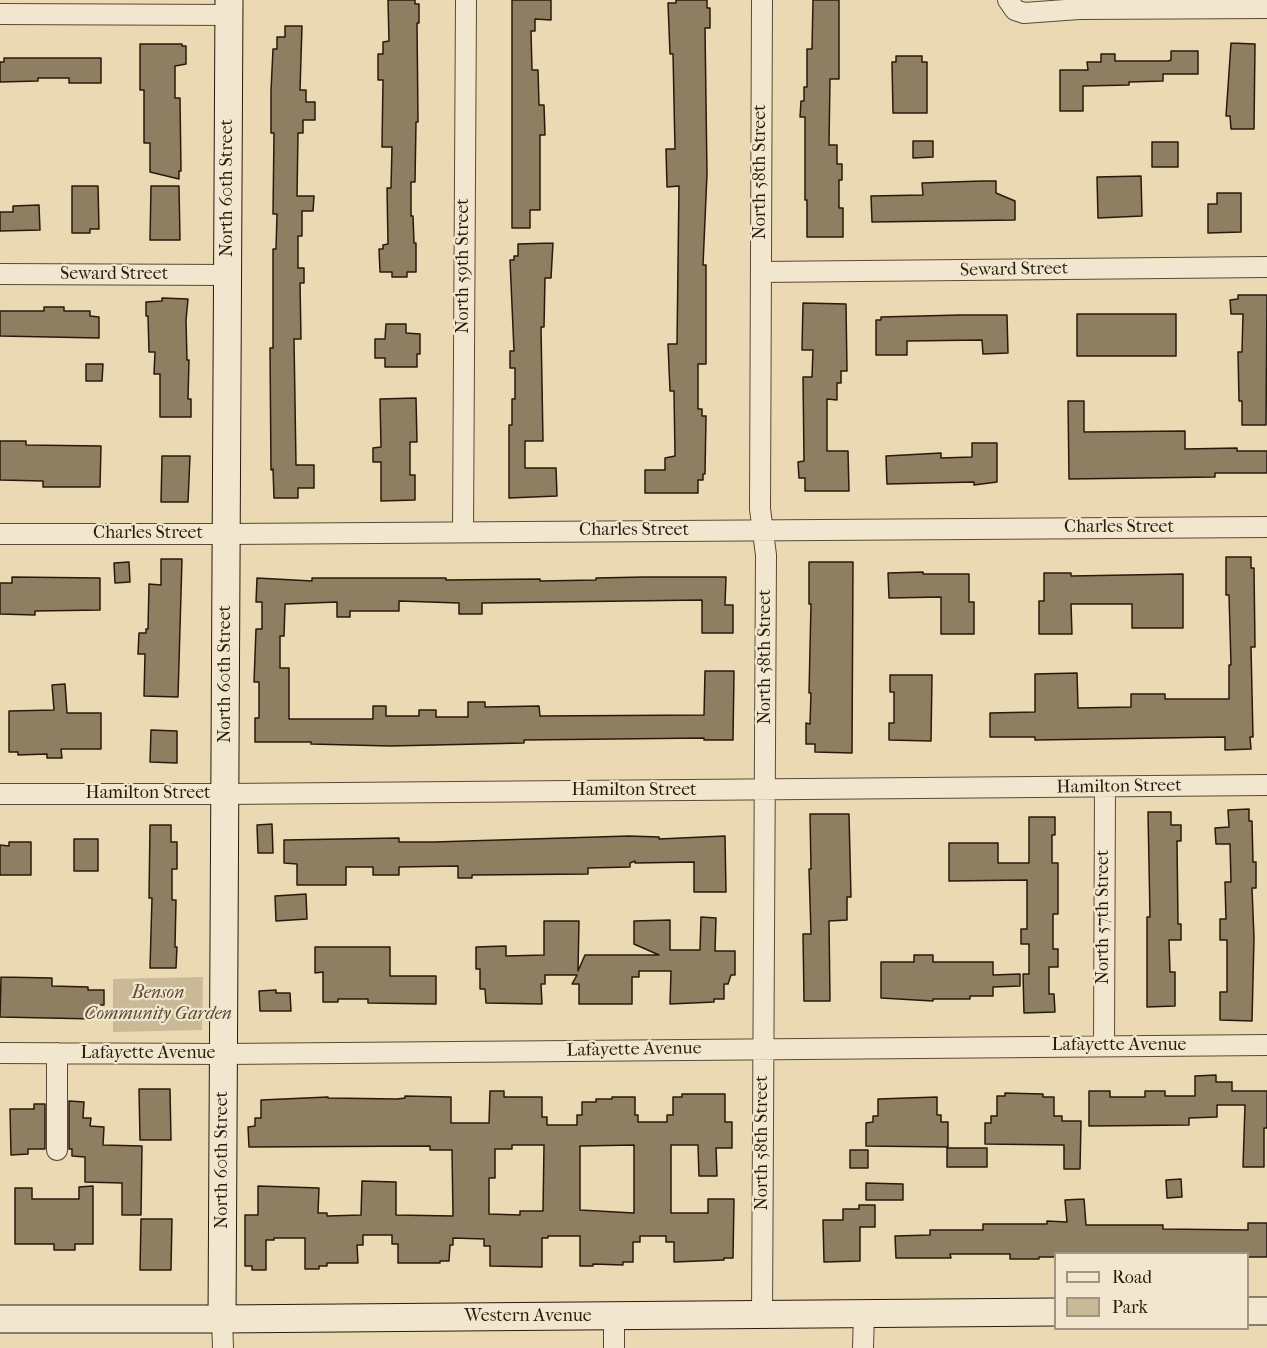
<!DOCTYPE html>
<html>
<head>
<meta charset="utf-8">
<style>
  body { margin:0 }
  #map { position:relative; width:1267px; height:1348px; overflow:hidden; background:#ebd9b3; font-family:"IM FELL French Canon",serif }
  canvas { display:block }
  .legend { position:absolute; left:1054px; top:1252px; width:195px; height:78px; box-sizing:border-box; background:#f2e6ce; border:2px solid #a29580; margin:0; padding:8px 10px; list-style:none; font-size:18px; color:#291b0b }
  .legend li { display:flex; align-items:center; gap:12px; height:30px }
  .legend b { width:30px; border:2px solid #a29580 }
</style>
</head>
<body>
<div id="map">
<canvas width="1267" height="1348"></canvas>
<ul class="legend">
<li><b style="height:8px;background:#f2e6ce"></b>Road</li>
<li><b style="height:16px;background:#cab996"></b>Park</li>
</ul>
</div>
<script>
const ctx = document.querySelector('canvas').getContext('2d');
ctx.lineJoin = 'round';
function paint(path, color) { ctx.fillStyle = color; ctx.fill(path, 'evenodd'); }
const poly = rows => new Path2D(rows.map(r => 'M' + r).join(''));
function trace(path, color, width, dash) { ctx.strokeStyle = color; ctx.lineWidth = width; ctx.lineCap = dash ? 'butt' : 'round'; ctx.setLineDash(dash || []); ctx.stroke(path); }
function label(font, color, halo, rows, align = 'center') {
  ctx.font = font + ' "IM FELL French Canon",serif'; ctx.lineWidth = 4.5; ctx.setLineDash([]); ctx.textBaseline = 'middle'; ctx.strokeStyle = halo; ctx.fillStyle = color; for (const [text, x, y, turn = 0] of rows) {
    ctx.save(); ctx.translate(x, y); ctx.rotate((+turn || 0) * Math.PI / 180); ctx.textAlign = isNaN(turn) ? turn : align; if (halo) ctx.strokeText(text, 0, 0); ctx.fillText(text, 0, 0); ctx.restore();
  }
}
paint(poly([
  [203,977,202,1030,113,1032,113,979]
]), '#cab996');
const building = poly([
  [388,0,415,0,415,4,419,4,419,23,417,23,418,122,416,122,415,182,411,182,411,216,413,216,414,243,416,243,416,272,407,272,407,277,392,277,392,272,380,272,379,249,383,249,383,245,388,244,387,188,391,188,392,147,382,147,383,80,378,80,378,54,383,54,383,42,389,41,388,0],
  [512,0,551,0,551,20,535,19,535,31,531,31,532,70,538,70,539,105,544,105,545,135,540,135,540,210,530,210,530,228,512,228,512,0],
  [676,0,707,0,707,8,710,8,710,28,705,28,707,174,703,265,706,265,706,364,698,364,698,409,702,409,702,416,706,416,705,474,703,474,703,480,698,480,698,493,645,493,645,470,665,470,665,458,675,456,674,391,670,391,668,344,677,344,679,186,667,187,666,149,675,149,673,54,670,54,668,3,676,3,676,0],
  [813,0,839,0,839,79,830,79,829,145,837,145,837,164,842,164,842,180,839,180,839,208,843,208,843,237,807,237,807,200,805,200,805,117,800,117,801,101,804,101,804,87,807,87,807,49,812,49,813,0],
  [285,26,302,26,300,90,306,90,306,102,315,102,315,120,303,120,303,133,298,133,297,196,314,196,313,211,302,211,302,236,298,236,298,268,304,268,304,283,300,283,301,339,294,339,296,465,314,465,314,488,298,488,298,498,274,498,273,469,271,470,270,348,273,348,273,249,276,249,277,214,273,214,274,133,271,133,271,91,273,49,277,49,277,37,285,37,285,26],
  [1231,43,1255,44,1254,129,1231,129,1230,116,1226,116,1231,43],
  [140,44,182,44,182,46,186,46,186,64,175,66,175,98,180,98,181,171,179,171,179,179,150,172,150,143,144,143,144,90,140,90,140,44],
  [1171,51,1198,51,1198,74,1163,74,1163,81,1129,82,1129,85,1083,86,1083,111,1060,111,1060,70,1088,70,1087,62,1101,62,1101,54,1115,54,1115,61,1168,61,1171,60,1171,51],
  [896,56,922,56,922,62,927,62,927,113,893,113,892,62,896,62,896,56],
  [4,58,101,58,101,83,69,83,69,78,38,78,38,81,0,82,0,62,4,62,4,58],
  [913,141,933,141,933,157,913,158,913,141],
  [1152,142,1178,142,1178,167,1152,167,1152,142],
  [1141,176,1142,216,1098,218,1097,177,1141,176],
  [982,181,996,181,996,193,1015,201,1015,220,872,222,871,196,923,195,922,183,982,181],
  [72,186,98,186,99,229,90,229,90,233,72,233,72,186],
  [151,186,179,186,180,240,150,240,151,186],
  [1217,193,1241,193,1241,232,1208,233,1208,204,1217,204,1217,193],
  [39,205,40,230,0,231,0,212,13,212,13,206,39,205],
  [553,243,551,278,545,278,544,327,541,327,543,441,525,441,525,468,556,468,557,496,509,498,509,425,512,425,512,399,515,399,515,368,510,368,510,351,514,351,510,260,514,260,514,256,518,256,518,244,553,243],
  [1238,295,1267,295,1266,425,1242,425,1242,401,1239,401,1238,352,1242,352,1243,314,1231,314,1230,300,1238,299,1238,295],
  [162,298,188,299,186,320,187,360,189,360,188,399,191,399,191,417,160,417,160,374,154,374,155,352,149,352,148,316,146,316,146,302,162,301,162,298],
  [803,303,846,304,847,371,841,371,841,383,837,383,837,400,827,399,827,451,848,451,849,491,805,491,805,478,799,478,798,462,804,461,803,377,812,377,813,350,802,350,803,303],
  [44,307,64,307,64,311,90,311,90,316,99,317,99,338,0,336,0,311,44,311,44,307],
  [1077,314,1176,314,1176,356,1077,356,1077,314],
  [960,315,1007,315,1008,353,983,354,982,340,907,341,907,355,876,355,876,320,881,320,881,317,960,315],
  [386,324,406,324,406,333,420,334,420,354,417,354,417,367,385,367,385,358,375,358,375,339,385,339,386,324],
  [86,364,103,364,102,381,86,381,86,364],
  [416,398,417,442,410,442,410,475,415,475,415,500,381,501,381,462,373,462,373,448,381,447,380,399,416,398],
  [1068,401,1084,401,1084,432,1185,431,1185,449,1237,448,1237,451,1267,451,1267,473,1215,473,1215,477,1069,479,1068,401],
  [0,441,26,441,26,445,101,446,100,487,43,487,43,481,0,480,0,441],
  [972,443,997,443,997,482,974,485,974,482,887,484,886,456,941,453,941,458,972,457,972,443],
  [162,456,190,456,188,502,161,502,162,456],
  [1226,557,1251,557,1251,568,1254,568,1255,647,1251,647,1253,737,1250,737,1251,749,1225,750,1225,737,1035,740,1035,737,990,737,990,713,1035,712,1035,674,1077,673,1078,708,1131,707,1131,694,1165,694,1165,699,1229,699,1229,665,1231,665,1229,595,1226,595,1226,557],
  [161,559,182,559,178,697,144,696,145,654,138,654,139,633,146,633,146,629,148,629,149,584,161,585,161,559],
  [129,562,130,582,115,583,114,563,129,562],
  [809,562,853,562,852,753,815,752,815,744,806,744,806,723,810,724,811,693,809,693,811,604,809,604,809,562],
  [923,572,923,574,969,574,969,602,974,602,974,634,941,634,941,597,889,598,888,573,923,572],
  [1044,573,1071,573,1071,576,1183,574,1183,628,1132,628,1132,604,1071,604,1072,634,1039,634,1039,601,1044,601,1044,573],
  [12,577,100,578,100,610,35,611,35,615,0,614,0,583,12,583,12,577],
  [644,577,726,577,725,605,733,605,733,633,702,633,702,600,482,603,482,614,459,614,459,603,399,601,399,611,350,611,350,617,337,617,337,602,285,604,284,636,280,636,280,668,289,668,289,719,373,719,373,706,386,706,386,716,419,716,419,710,436,710,436,717,468,717,468,702,485,702,485,707,539,706,540,716,704,715,705,671,734,671,733,740,704,740,704,738,524,740,524,743,390,746,311,744,311,742,255,742,255,718,259,718,259,682,254,682,256,629,262,629,262,602,256,602,257,578,312,581,312,578,446,578,446,580,540,579,540,581,596,580,596,578,644,577],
  [890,675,932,675,931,741,889,740,889,723,894,723,894,692,890,692,890,675],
  [65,684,67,713,101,713,101,749,61,749,62,758,47,758,47,754,18,755,18,752,9,752,9,711,54,710,52,685,65,684],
  [151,730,177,731,177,763,150,762,151,730],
  [1249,809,1249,821,1252,821,1253,862,1256,862,1256,888,1252,888,1254,938,1252,1021,1220,1020,1220,992,1227,992,1227,940,1220,940,1220,919,1226,919,1225,882,1231,882,1230,844,1216,844,1215,828,1229,827,1228,810,1249,809],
  [1148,812,1171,812,1171,825,1181,825,1181,841,1177,841,1178,924,1181,924,1181,940,1169,940,1170,972,1175,972,1175,1006,1147,1007,1147,917,1150,917,1148,812],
  [810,814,849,814,851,897,847,897,847,920,829,921,830,1001,804,1001,803,934,811,934,809,869,811,869,810,814],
  [1029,817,1055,817,1055,835,1052,835,1052,863,1058,863,1058,914,1053,914,1053,949,1058,949,1058,967,1049,967,1049,994,1054,994,1055,1012,1024,1013,1023,974,1029,974,1029,944,1021,944,1021,929,1027,929,1027,880,949,881,949,843,998,843,998,863,1029,863,1029,817],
  [272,824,273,853,258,853,257,825,272,824],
  [150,825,171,825,171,842,177,842,177,869,172,869,172,900,176,900,175,947,177,947,176,968,150,968,152,898,149,898,150,825],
  [629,836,659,837,659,839,725,836,726,892,694,892,694,862,635,863,635,861,630,863,630,867,588,868,588,874,472,875,472,878,458,878,458,866,399,867,399,875,373,875,373,867,346,867,346,885,297,885,297,864,284,863,284,840,399,838,399,842,434,842,629,836],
  [74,839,98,839,98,871,74,871,74,839],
  [9,842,31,842,31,875,0,875,0,845,9,846,9,842],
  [306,894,307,919,276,921,275,896,306,894],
  [701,917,716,918,715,951,735,951,735,975,731,975,728,984,724,984,724,999,714,999,714,1002,670,1004,671,971,639,971,639,977,632,977,632,1004,579,1004,579,984,572,984,577,975,545,975,545,984,541,984,542,1004,486,1003,485,989,480,989,480,969,476,969,476,947,506,946,506,956,544,955,544,921,579,921,578,971,585,955,659,955,634,944,634,921,670,920,670,950,700,950,701,917],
  [315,947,390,947,390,976,436,976,436,1004,368,1003,368,999,338,999,338,1002,323,1002,323,972,315,973,315,947],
  [914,955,933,955,933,962,993,962,993,975,1020,974,1020,986,993,987,993,996,970,996,970,999,933,999,933,1001,881,998,881,962,914,962,914,955],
  [1,977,52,978,52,986,88,987,88,990,104,990,104,1005,95,1005,95,1019,0,1017,1,977],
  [276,990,276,993,290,993,291,1011,260,1011,259,991,276,990],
  [1216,1075,1216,1082,1232,1082,1232,1091,1267,1091,1267,1128,1264,1128,1264,1167,1243,1167,1245,1105,1217,1105,1217,1117,1189,1118,1189,1125,1089,1126,1089,1091,1110,1091,1110,1097,1145,1097,1145,1091,1165,1091,1165,1096,1195,1096,1195,1076,1216,1075],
  [139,1089,170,1089,171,1140,140,1140,139,1089],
  [490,1091,504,1091,504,1097,542,1097,542,1117,547,1117,547,1125,577,1125,577,1115,582,1115,582,1102,596,1102,596,1099,612,1099,612,1097,635,1097,635,1115,638,1115,638,1122,667,1122,667,1115,673,1115,673,1097,682,1097,682,1094,725,1094,725,1122,732,1122,732,1148,716,1148,717,1176,699,1176,698,1145,671,1145,671,1213,708,1213,708,1199,734,1199,733,1258,724,1258,724,1260,674,1262,674,1242,666,1242,666,1236,640,1236,640,1242,633,1242,633,1262,623,1262,623,1265,593,1264,593,1266,580,1266,580,1236,548,1236,548,1238,542,1238,542,1267,490,1266,490,1246,484,1246,484,1239,453,1238,453,1245,450,1245,449,1261,440,1261,440,1263,398,1263,398,1244,392,1244,392,1235,363,1235,363,1245,357,1245,358,1263,327,1263,327,1266,319,1266,319,1269,305,1269,305,1238,274,1238,274,1240,266,1240,266,1270,252,1270,252,1266,245,1266,245,1215,258,1215,258,1186,319,1188,318,1213,327,1213,327,1216,361,1215,362,1181,396,1182,396,1215,453,1216,452,1150,430,1150,430,1146,249,1147,248,1127,255,1126,255,1118,261,1118,261,1100,328,1097,328,1098,397,1099,405,1098,405,1096,451,1097,451,1123,489,1123,490,1091],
  [512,1145,544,1145,543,1211,520,1211,520,1215,489,1214,489,1178,495,1178,495,1149,512,1149,512,1145],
  [634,1145,634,1213,580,1210,580,1146,634,1145],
  [1005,1093,1043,1094,1043,1097,1054,1097,1054,1116,1062,1116,1062,1121,1081,1121,1080,1169,1064,1169,1064,1145,985,1144,985,1123,991,1123,991,1116,997,1116,997,1096,1005,1096,1005,1093],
  [937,1097,937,1115,941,1115,941,1122,948,1122,948,1147,866,1146,866,1123,873,1122,873,1116,878,1116,878,1099,937,1097],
  [69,1101,84,1102,83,1118,91,1118,90,1126,104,1127,103,1145,142,1146,141,1215,122,1215,122,1183,85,1182,85,1157,72,1156,72,1149,69,1149,69,1101],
  [34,1104,45,1104,45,1149,28,1149,28,1154,11,1155,10,1109,34,1109,34,1104],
  [947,1148,987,1148,987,1167,947,1167,947,1148],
  [850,1150,868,1150,868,1168,850,1168,850,1150],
  [1181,1179,1182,1197,1167,1198,1166,1180,1181,1179],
  [866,1183,903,1184,903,1200,866,1200,866,1183],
  [93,1186,93,1244,75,1244,75,1250,54,1250,54,1244,15,1244,15,1188,32,1188,32,1199,79,1199,79,1187,93,1186],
  [1084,1199,1086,1225,1163,1225,1163,1229,1248,1230,1248,1223,1267,1223,1267,1257,1248,1257,1248,1254,1056,1254,1056,1257,1039,1257,1039,1259,1010,1259,1010,1254,950,1254,951,1258,896,1258,895,1236,930,1235,930,1230,983,1230,983,1224,1047,1224,1047,1221,1067,1222,1065,1200,1084,1199],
  [859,1205,875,1205,875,1227,860,1227,860,1261,824,1262,823,1220,843,1220,843,1209,859,1209,859,1205],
  [141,1219,172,1219,171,1270,140,1270,141,1219]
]);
paint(building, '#8e7e62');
trace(building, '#291b0b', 1.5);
const street = poly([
  [1008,0,1015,10,1024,13,1079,9,1267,8],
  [0,14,229,15],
  [761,272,1267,267],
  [0,274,228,275],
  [463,532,466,0],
  [0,534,227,534,1267,527],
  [0,794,225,794,1267,785],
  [1104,1046,1105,787],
  [0,1053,224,1054,1267,1045],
  [57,1053,57,1150],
  [762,1315,766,555,760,509,762,0],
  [222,1319,223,1348],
  [614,1348,614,1316],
  [863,1348,864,1314]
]);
const secondary = poly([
  [1248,1311,1267,1311],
  [0,1319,222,1319,1056,1312],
  [222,1319,229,0]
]);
trace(street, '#5a4a35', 22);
trace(secondary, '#291b0b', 29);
trace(street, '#f2e6ce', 20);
trace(secondary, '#f2e6ce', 27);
label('18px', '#291b0b', '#f2e6ce', [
  ["North 58th Street",761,172,-90],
  ["North 60th Street",228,188,-90],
  ["North 59th Street",464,266,-90],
  ["Seward Street",1014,270,-1],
  ["Seward Street",114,275],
  ["Charles Street",1119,528],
  ["Charles Street",634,531],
  ["Charles Street",148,534],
  ["North 58th Street",766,657,-90],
  ["North 60th Street",226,674,-90],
  ["Hamilton Street",1119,787,-1],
  ["Hamilton Street",634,791],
  ["Hamilton Street",148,794],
  ["North 57th Street",1104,917,-90],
  ["Lafayette Avenue",1119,1046],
  ["Lafayette Avenue",634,1050,-1],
  ["Lafayette Avenue",148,1054],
  ["North 58th Street",763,1143,-90],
  ["North 60th Street",223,1160,-90],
  ["Western Avenue",528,1317]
]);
label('italic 18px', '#594a35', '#f2e6ce', [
  ["Benson",158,994],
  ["Community Garden",158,1015]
]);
</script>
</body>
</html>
